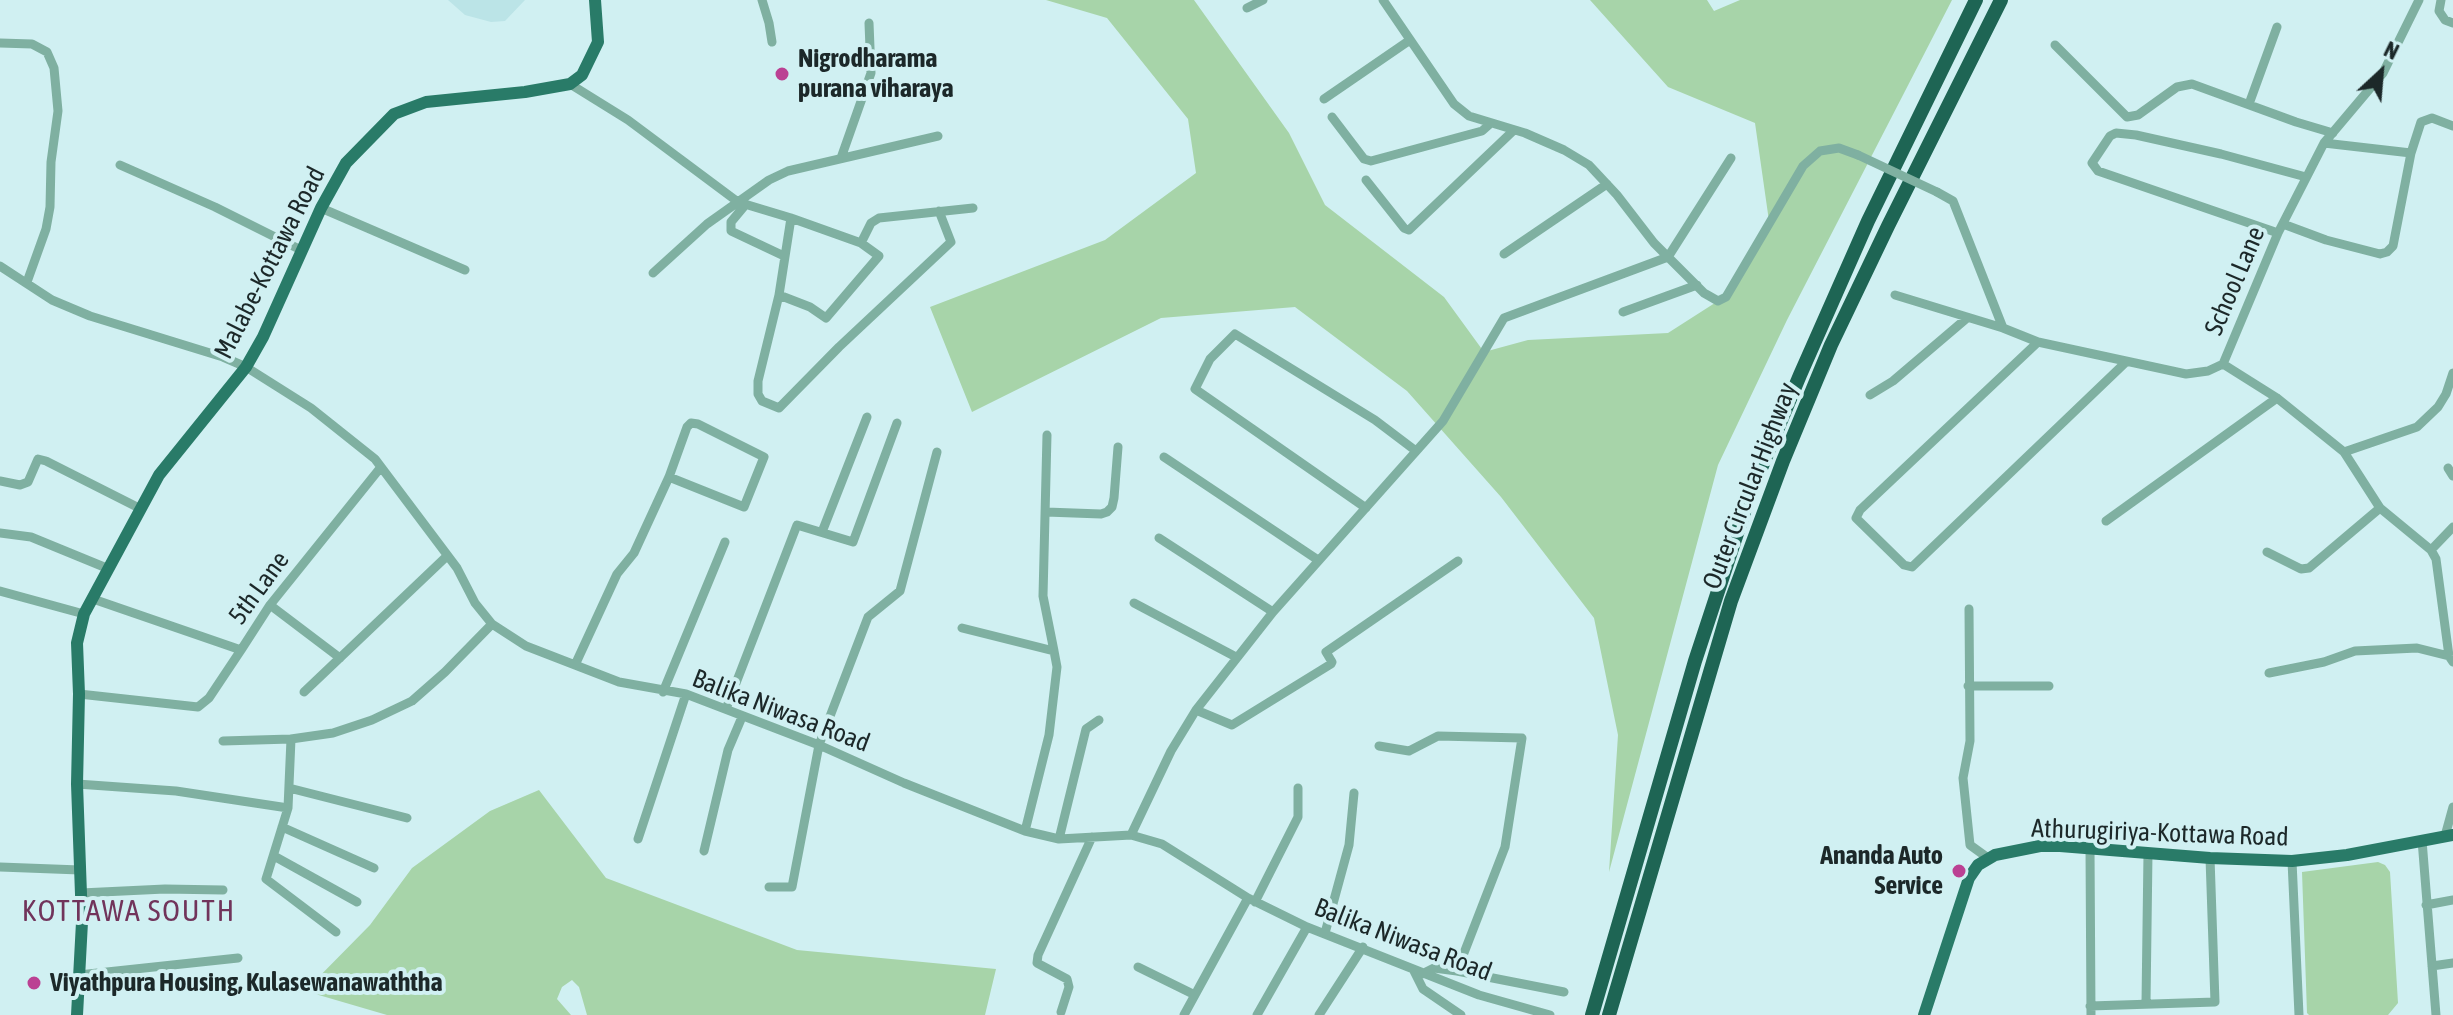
<!DOCTYPE html>
<html>
<head>
<meta charset="utf-8">
<style>
  body { margin:0 }
  #map { position:relative; width:2453px; height:1015px; overflow:hidden; background:#d0f0f2; font-family:"Asap Condensed",sans-serif }
  canvas { display:block }
  .north { position:absolute; left:2341px; top:32px; width:80px; height:80px; -webkit-text-stroke:6px #d0f0f2; paint-order:stroke; rotate:26deg; font-size:22px; font-weight:700; line-height:32px; text-align:center; color:#1c2829 }
  .north::after { content:''; display:block; margin:auto; width:28px; height:36px; background:#1c2829; clip-path:polygon(50% 0,100% 100%,50% 72%,0 100%) }
</style>
</head>
<body>
<div id="map">
<canvas width="2453" height="1015"></canvas>
<div class="north">N</div>
</div>
<script>
const ctx = document.querySelector('canvas').getContext('2d');
ctx.lineJoin = 'round';
function paint(path, color) { ctx.fillStyle = color; ctx.fill(path, 'evenodd'); }
const poly = rows => new Path2D(rows.map(r => 'M' + r).join(''));
function trace(path, color, width, dash) { ctx.strokeStyle = color; ctx.lineWidth = width; ctx.lineCap = dash ? 'butt' : 'round'; ctx.setLineDash(dash || []); ctx.stroke(path); }
function label(font, color, halo, rows, align = 'center') {
  ctx.font = font + ' "Asap Condensed",sans-serif'; ctx.lineWidth = 8; ctx.setLineDash([]); ctx.textBaseline = 'middle'; ctx.strokeStyle = halo; ctx.fillStyle = color; for (const [text, x, y, turn = 0] of rows) {
    ctx.save(); ctx.translate(x, y); ctx.rotate((+turn || 0) * Math.PI / 180); ctx.textAlign = isNaN(turn) ? turn : align; if (halo) ctx.strokeText(text, 0, 0); ctx.fillText(text, 0, 0); ctx.restore();
  }
}
paint(poly([
  [448,0,525,0,505,21,491,22,465,15]
]), '#bbe4e7');
paint(poly([
  [1046,0,1194,0,1289,133,1325,205,1444,297,1484,352,1528,340,1668,333,1718,301,1770,228,1755,123,1668,87,1590,0,1707,0,1714,11,1740,0,1952,0,1787,320,1718,465,1609,872,1618,735,1594,618,1501,497,1407,391,1295,307,1161,318,972,412,930,307,1105,240,1196,173,1188,119,1107,18],
  [539,790,606,878,797,950,996,969,985,1015,587,1015,579,987,572,980,562,987,557,999,571,1015,387,1015,305,991,370,925,412,868,490,811],
  [2378,862,2385,865,2390,872,2398,1003,2388,1015,2309,1015,2307,1013,2302,872]
]), '#a7d4a9');
trace(poly([
  [762,0,769,23,772,42],
  [1383,0,1454,104,1469,116,1525,133,1564,150,1589,165,1617,195,1654,243,1704,293,1718,301,1726,297,1803,166,1820,151,1839,148,1858,155],
  [2441,0,2439,11,2445,20,2453,23],
  [1247,8,1263,0],
  [0,43,32,44,47,52,54,68,58,111,51,162,50,207,46,229,27,282],
  [2055,45,2127,117,2138,115,2177,87,2192,84,2296,122,2333,133],
  [570,84,628,120,738,202,791,218,861,243,879,256,826,318,810,307,779,295,791,218],
  [1324,99,1410,40],
  [2249,104,2277,27],
  [1332,117,1364,159,1371,161,1482,131,1491,123],
  [2324,143,2411,153],
  [841,158,871,73,869,23],
  [120,165,215,207,301,250],
  [1366,180,1404,228,1409,230,1514,130],
  [1937,192,1953,201,2003,328,2038,342,2186,374,2208,371,2223,364],
  [746,204,731,222,731,231,784,256],
  [321,208,465,270],
  [2283,224,2326,240,2380,254,2387,252,2393,246,2411,153,2421,122,2432,118,2453,126],
  [2278,233,2098,171,2092,163,2110,136,2116,133,2136,135,2221,154,2306,177],
  [861,243,871,223,879,218,973,208],
  [1504,254,1607,184],
  [0,266,52,300,90,316,223,357,246,367,311,408,375,459,457,568,475,603,492,624,526,646,619,682,686,694,819,745,904,783,1025,831,1059,839,1131,835,1162,844,1248,898,1307,927,1479,995,1550,1015],
  [653,273,707,224,769,180,788,171,938,136],
  [779,295,758,381,758,394,762,401,779,408,839,347,951,242,939,211],
  [1895,295,2003,328],
  [1623,312,1697,285],
  [2038,342,1860,510,1856,518,1904,565,1912,567,2126,362],
  [2223,364,2278,233,2324,143,2383,73,2419,0],
  [2223,364,2277,398,2344,452,2380,508,2431,550,2436,559,2449,656,2453,662],
  [1870,395,1893,381,1967,318],
  [1047,435,1043,596,1054,651],
  [2344,452,2417,427,2438,407,2446,394,2453,373],
  [1164,457,1318,560],
  [2448,468,2453,476],
  [0,481,20,485,28,482,38,459,46,461,141,509],
  [1366,508,1195,389,1210,359,1235,334,1375,420,1416,451],
  [1046,512,1101,514,1107,512,1112,507,1114,498,1118,447],
  [2106,521,2277,398],
  [822,532,867,417],
  [0,533,31,537,109,569],
  [1159,538,1273,612],
  [2431,550,2453,527],
  [2267,552,2301,569,2309,568,2380,508],
  [0,591,84,614],
  [93,599,241,650,270,605,381,467],
  [1134,603,1236,657],
  [270,605,340,658],
  [1969,609,1970,741,1963,778,1970,845,1988,858],
  [962,628,1054,651,1057,667,1049,735,1025,831],
  [575,665,617,574,634,553,669,477,687,427,691,423,698,424,764,457,744,507,669,477],
  [2269,673,2324,662,2355,651,2417,648,2449,656],
  [1968,686,2049,686],
  [304,692,447,556],
  [663,692,725,542],
  [79,694,198,707,209,698,241,650],
  [726,709,797,525,853,542,897,423],
  [1196,710,1232,725,1331,664,1332,662,1326,652,1458,561],
  [223,741,291,739],
  [1379,746,1409,751,1438,736,1522,738,1505,847,1457,971],
  [77,784,176,791,288,808],
  [289,788,407,818],
  [282,827,374,868],
  [1131,835,1171,751,1196,710,1273,612,1443,421,1504,318,1668,257,1731,158],
  [2445,836,2453,807],
  [638,839,686,694],
  [1059,839,1086,729,1099,720],
  [2422,840,2436,1015],
  [2090,848,2091,1015],
  [704,851,728,750,742,717],
  [274,856,357,902],
  [2292,861,2299,1015],
  [0,867,80,870],
  [769,887,792,887,819,745,868,617,900,591,937,452],
  [81,893,165,889,223,890],
  [1255,902,1298,817,1298,788],
  [2426,905,2453,900],
  [336,932,266,879,288,808,291,739,333,733,372,720,412,701,445,672,492,624],
  [1325,933,1349,845,1354,793],
  [2432,966,2453,963],
  [1138,967,1195,995],
  [1413,969,1423,989,1461,1015],
  [1422,974,1434,968,1457,971,1564,992],
  [79,975,238,958],
  [2146,1003,2148,853],
  [2090,1006,2215,1002,2210,858],
  [1061,1012,1069,987,1067,979,1037,963,1038,955,1092,837],
  [1184,1015,1248,898],
  [1257,1015,1307,927],
  [1319,1015,1363,947]
]), '#7fb0a1', 9);
trace(poly([
  [77,1015,82,922,77,784,79,694,77,643,84,614,159,475,246,367,263,337,321,208,346,163,394,114,426,102,525,92,570,84,582,75,598,42,595,0],
  [1924,1015,1969,878,1978,865,1995,855,2040,846,2060,846,2210,858,2292,861,2347,855,2453,835]
]), '#297b68', 12);
trace(poly([
  [1592,1015,1695,661,1749,497,1800,375,1868,221,1976,0],
  [1609,1015,1731,601,1783,461,1831,345,1888,226,2001,0]
]), '#1e6554', 14);
trace(poly([
  [1858,155,1937,192]
]), '#7fb0a1', 9);
for (const [x, y, r, color] of [
  [782,74,8,"#bb4193"],
  [1959,871,8,"#bb4193"],
  [34,983,8,"#bb4193"]
]) { const dot = new Path2D(); dot.arc(x, y, r, 0, 2 * Math.PI); ctx.fillStyle = color; ctx.fill(dot); trace(dot, '#d0f0f2', 3); }
label('bold 26px', '#1c2829', '#d0f0f2', [
  ["Nigrodharama",798,59],
  ["purana viharaya",798,89],
  ["Ananda Auto",1943,856,"right"],
  ["Service",1943,886,"right"],
  ["Viyathpura Housing, Kulasewanawaththa",50,983]
], 'left');
label('26px', '#1c2829', '#d0f0f2', [
  ["Malabe-Kottawa Road",270,263,-63],
  ["School Lane",2235,281,-67],
  ["Outer Circular Highway",1750,486,-69],
  ["5th Lane",259,588,-54],
  ["Balika Niwasa Road",781,711,21],
  ["Athurugiriya-Kottawa Road",2160,833,2],
  ["Balika Niwasa Road",1403,940,21]
]);
ctx.letterSpacing = '2px';
label('30px', '#71345b', '#d0f0f2', [
  ["KOTTAWA SOUTH",129,912]
]);
ctx.letterSpacing = '0px';
</script>
</body>
</html>
